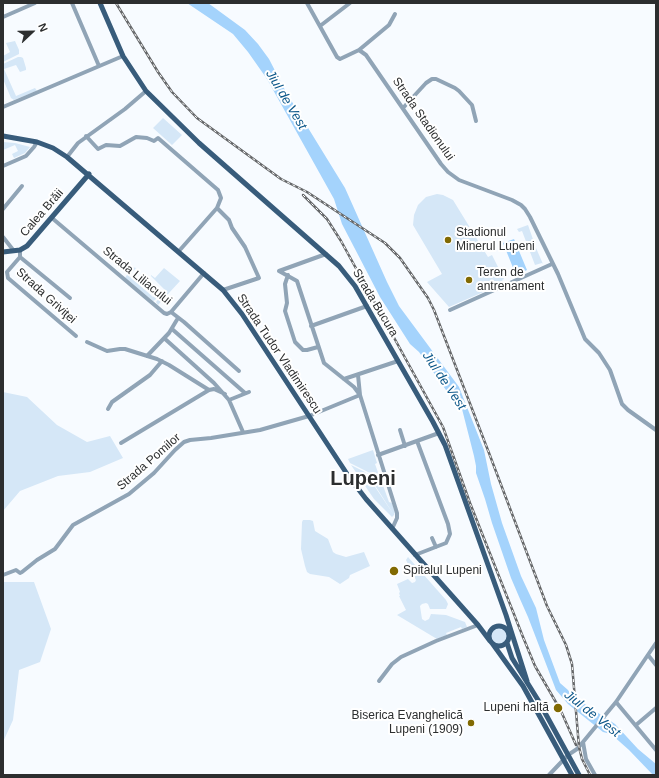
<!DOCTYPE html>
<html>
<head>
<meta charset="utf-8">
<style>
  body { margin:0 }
  #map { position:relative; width:659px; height:778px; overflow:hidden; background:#f7fbff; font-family:Arial,sans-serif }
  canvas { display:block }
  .frame { position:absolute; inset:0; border:4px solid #2c2e2f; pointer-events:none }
  .north { position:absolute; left:12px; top:12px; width:40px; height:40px; -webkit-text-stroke:3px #fff; paint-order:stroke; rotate:68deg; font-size:11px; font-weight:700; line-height:16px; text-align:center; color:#2c2e2f }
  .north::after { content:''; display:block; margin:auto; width:14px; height:18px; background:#2c2e2f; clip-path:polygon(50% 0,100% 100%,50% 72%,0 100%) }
</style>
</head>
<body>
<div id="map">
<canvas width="659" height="778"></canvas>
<div class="frame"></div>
<div class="north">N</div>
</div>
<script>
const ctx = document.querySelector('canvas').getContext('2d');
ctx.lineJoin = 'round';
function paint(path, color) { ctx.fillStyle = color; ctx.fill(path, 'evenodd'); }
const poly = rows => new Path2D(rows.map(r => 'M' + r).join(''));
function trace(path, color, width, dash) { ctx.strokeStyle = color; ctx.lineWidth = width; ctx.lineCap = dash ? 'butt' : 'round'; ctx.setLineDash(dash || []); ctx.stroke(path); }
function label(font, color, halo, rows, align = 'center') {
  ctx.font = font + ' Arial,sans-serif'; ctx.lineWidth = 4; ctx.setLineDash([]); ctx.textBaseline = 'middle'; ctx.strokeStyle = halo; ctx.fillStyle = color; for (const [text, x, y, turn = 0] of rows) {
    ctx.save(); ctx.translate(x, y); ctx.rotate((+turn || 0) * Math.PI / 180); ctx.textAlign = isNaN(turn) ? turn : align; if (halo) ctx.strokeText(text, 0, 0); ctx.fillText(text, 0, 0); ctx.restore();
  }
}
paint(poly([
  [15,41,19,50,19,54,3,62,3,56,10,52,6,43],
  [18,57,21,57,23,58,26,68,26,70,20,72,16,65,4,69,16,96,35,88,37,91,14,100,11,98,3,79,3,64],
  [163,118,182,135,172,145,153,128],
  [3,142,15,143,30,147,25,153,14,158,12,154,18,151,15,145,3,150],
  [437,194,443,195,453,200,488,257,492,255,504,279,502,280,504,283,449,307,427,282,442,274,413,225,414,215,418,205,426,197],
  [528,225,536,248,543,264,542,263,535,265,522,231,519,232,517,229],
  [132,267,136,268,129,276,153,297,161,289,161,292,155,300,153,301,125,278],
  [164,268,180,281,158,305,156,302,165,292,165,290,151,276,151,275,155,278],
  [3,392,27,397,57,425,87,442,110,436,123,458,90,472,58,476,20,491,3,511],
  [373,450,377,463,375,464,380,478,350,463,348,459],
  [351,465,365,472,394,515,392,517,374,499],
  [367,473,381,480,389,502,392,503,395,512,394,515],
  [303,520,310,520,313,521,315,531,328,539,333,552,336,554,346,557,364,552,370,566,350,575,349,578,340,584,329,577,310,574,307,572,305,566,301,549,302,522],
  [408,557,446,600,448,604,446,609,430,609,428,604,426,603,422,604,420,606,422,619,425,621,429,619,431,614,446,615,465,622,467,627,462,629,461,627,446,633,447,635,437,639,397,615,406,610,399,596,400,596,399,593,400,592,397,584,408,579,412,583,415,582,416,580,406,560],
  [3,582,34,582,51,629,40,662,19,670,13,720,3,742],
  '490 636a9 9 0 1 1 18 0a9 9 0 1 1-18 0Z'
]), '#d5e7f7');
paint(poly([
  [187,3,208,3,245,30,258,44,269,59,286,92,345,188,387,282,399,306,459,387,484,450,491,484,502,523,521,576,536,608,544,640,560,683,568,690,571,695,615,724,638,749,656,764,656,775,653,775,629,750,611,734,603,732,568,704,556,690,528,617,520,599,511,578,492,523,485,499,476,473,476,466,474,456,462,409,455,399,446,390,419,352,410,344,380,297,342,224,334,199,267,79,248,52,233,34],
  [514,239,527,270,516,275,503,243]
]), '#a4d3fc');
trace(poly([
  [72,3,99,66],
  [307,3,337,57,340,59,359,50,366,55,441,164,448,172,459,180,512,200,521,205,525,209,530,217,558,274,585,339,599,353,610,370,622,404,628,410,656,430],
  [3,17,35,3],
  [320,26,350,3],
  [359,50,389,25,395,14],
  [3,107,123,56],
  [403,108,426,83,432,79,436,79,455,88,459,91,472,105,476,121],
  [86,136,98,149,106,145,120,146,136,137,147,138,154,141,158,138,218,190,221,198,217,208,179,251],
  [67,157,78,143,125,109,146,91],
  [3,166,26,156,34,147,37,142],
  [217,208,229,220,232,228,245,247,259,278,223,290],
  [3,209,22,186],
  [52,218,164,313,167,314,171,312,204,273],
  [3,237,14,251],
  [20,250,20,257,7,272,8,278,76,336],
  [20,257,70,298],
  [279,271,297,281,324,363,354,387,360,395,397,513,397,518,392,529],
  [279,271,326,254],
  [288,275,285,284,287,303,285,311,295,342,303,350,307,350,318,347],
  [450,310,552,264],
  [171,312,184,322,239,371],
  [311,326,367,306],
  [172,329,245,393],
  [164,338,214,383,229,400,249,392],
  [87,342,107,351,120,349,125,349,157,359,169,365,209,390],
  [147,356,169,333,178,318],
  [344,379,398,361],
  [229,400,243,432],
  [108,409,112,402,150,375,162,361],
  [400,430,405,446],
  [121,443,209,390,214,389,225,394],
  [378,455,439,433],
  [432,538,436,547],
  [415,555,446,543,450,534,448,524,417,441],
  [3,575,16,570,20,573,22,572,37,560,55,549,73,525,129,494,154,473,175,450,184,442,190,440,211,438,260,430,309,416,360,395,358,375],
  [648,655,656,665],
  [379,681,392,664,401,657,436,641,478,625],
  [616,702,656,750],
  [636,725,656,708],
  [583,742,616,702,656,643],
  [549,775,568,755,577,749,583,742,586,759,595,775]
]), '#90a4b6', 4);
trace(poly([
  [100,3,123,56,146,91,199,143,339,266,355,286,433,422,445,445,506,615,527,681],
  [3,136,37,142,53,148,67,157,223,290,242,314,349,477,366,499,478,625,490,641],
  [3,252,20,250,27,246,89,174],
  '489 636a10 10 0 1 1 20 0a10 10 0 1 1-20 0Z',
  [492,643,523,686,572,775],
  [507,643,512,658,538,700,579,775]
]), '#385c7b', 5);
const rail = poly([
  [116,3,158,72,172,92,197,118,281,179,307,192,385,243,400,258,428,298,434,310,489,453,547,606,566,645,572,664,579,747,582,759,590,775],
  [303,195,327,219,341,241,443,427,470,503,523,637,535,666,561,711,576,745]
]);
trace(rail, '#656769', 2.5);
trace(rail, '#fff', 1, [3]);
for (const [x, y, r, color] of [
  [448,240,4,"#816a02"],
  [469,280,4,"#816a02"],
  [394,571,5,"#816a02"],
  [558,708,5,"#816a02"],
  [471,723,4,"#816a02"]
]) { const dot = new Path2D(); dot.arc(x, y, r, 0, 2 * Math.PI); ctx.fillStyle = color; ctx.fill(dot); trace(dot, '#fff', 1.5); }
label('12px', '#2c2e2f', '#fff', [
  ["Strada Stadionului",423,119,55],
  ["Calea Brăii",42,213,-49],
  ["Strada Liliacului",137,276,39],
  ["Strada Griviţei",46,296,42],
  ["Strada Bucura",375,303,59],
  ["Strada Tudor Vladimirescu",279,354,56],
  ["Strada Pomilor",149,462,-41]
]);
label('12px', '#2c2e2f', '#fff', [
  ["Stadionul",456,233],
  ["Minerul Lupeni",456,247],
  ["Teren de",477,273],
  ["antrenament",477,287],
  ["Spitalul Lupeni",403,571],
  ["Lupeni haltă",549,708,"right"],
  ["Biserica Evanghelică",463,716,"right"],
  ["Lupeni (1909)",463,730,"right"]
], 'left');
label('italic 13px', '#0c5789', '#fff', [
  ["Jiul de Vest",286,100,59],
  ["Jiul de Vest",444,381,56],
  ["Jiul de Vest",592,714,38]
]);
label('bold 20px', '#2c2e2f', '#fff', [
  ["Lupeni",363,479]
]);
</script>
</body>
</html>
